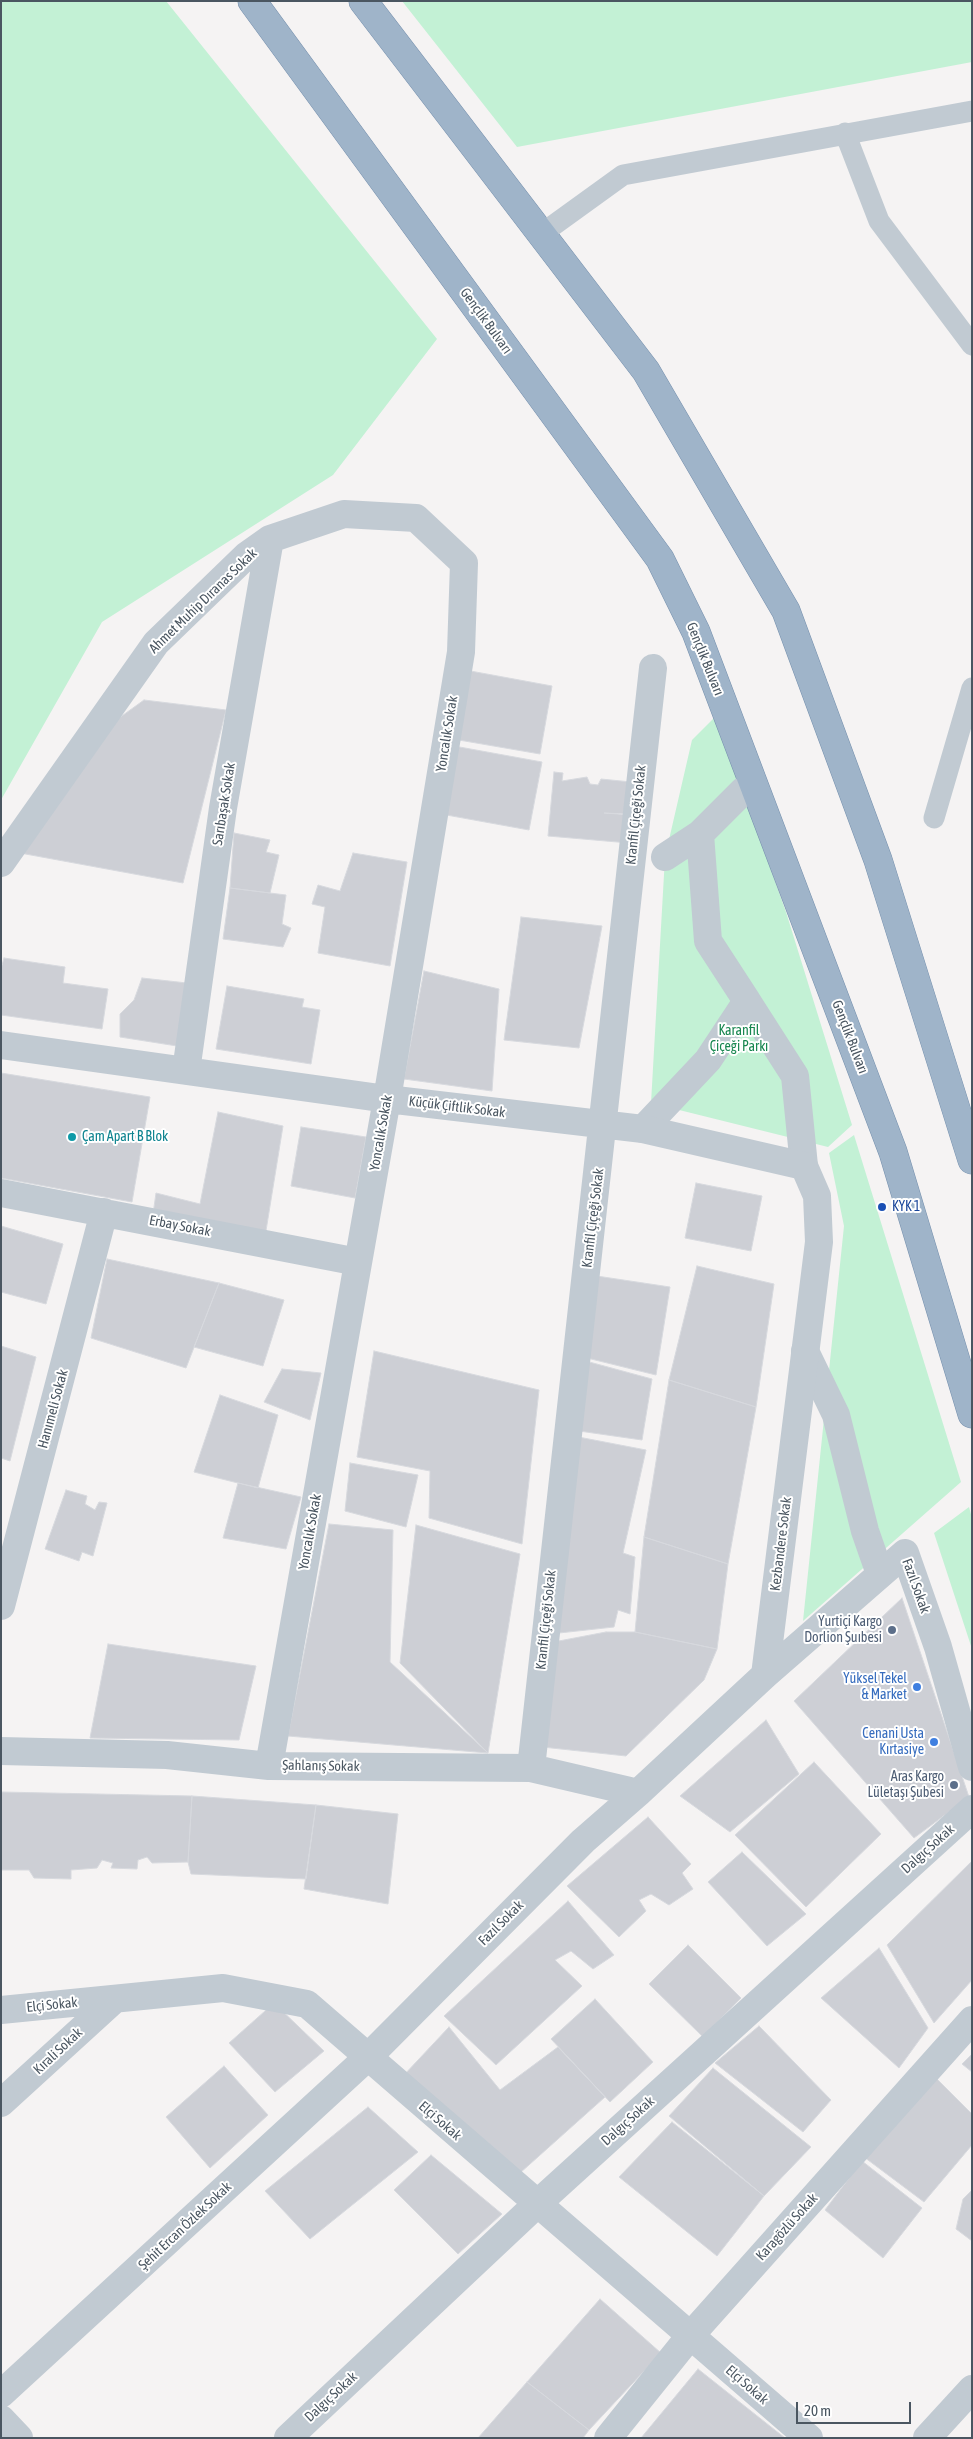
<!DOCTYPE html>
<html>
<head>
<meta charset="utf-8">
<style>
  body { margin:0 }
  #map { position:relative; width:973px; height:2439px; overflow:hidden; background:#f5f3f3; font-family:"Asap Condensed",sans-serif }
  canvas { display:block }
  .frame { position:absolute; inset:0; border:2px solid #4a5661; pointer-events:none }
  .scale { position:absolute; left:796px; top:2402px; width:115px; height:22px; box-sizing:border-box; border:2px solid #4a5661; border-top:0; padding-left:6px; font-size:15px; line-height:18px; white-space:nowrap; color:#4a5661; -webkit-text-stroke:4px #fff; paint-order:stroke }
</style>
</head>
<body>
<div id="map">
<canvas width="973" height="2439"></canvas>
<div class="frame"></div>
<div class="scale">20 m</div>
</div>
<script>
const ctx = document.querySelector('canvas').getContext('2d');
ctx.lineJoin = 'round';
function paint(path, color) { ctx.fillStyle = color; ctx.fill(path, 'evenodd'); }
const poly = rows => new Path2D(rows.map(r => 'M' + r).join(''));
function trace(path, color, width, dash) { ctx.strokeStyle = color; ctx.lineWidth = width; ctx.lineCap = dash ? 'butt' : 'round'; ctx.setLineDash(dash || []); ctx.stroke(path); }
function label(font, color, halo, rows, align = 'center') {
  ctx.font = font + ' "Asap Condensed",sans-serif'; ctx.lineWidth = 4; ctx.setLineDash([]); ctx.textBaseline = 'middle'; ctx.strokeStyle = halo; ctx.fillStyle = color; for (const [text, x, y, turn = 0] of rows) {
    ctx.save(); ctx.translate(x, y); ctx.rotate((+turn || 0) * Math.PI / 180); ctx.textAlign = isNaN(turn) ? turn : align; if (halo) ctx.strokeText(text, 0, 0); ctx.fillText(text, 0, 0); ctx.restore();
  }
}
paint(poly([
  [1,1,166,1,437,339,333,475,102,622,1,800],
  [402,1,972,1,972,62,517,147],
  [714,718,743,791,786,912,852,1125,828,1147,651,1103,665,857,692,740],
  [854,1135,961,1482,803,1621,844,1226,829,1153],
  [969,1507,972,1518,972,1649,934,1533]
]), '#c3f1d5');
const building = poly([
  [465,670,552,686,540,754,453,739,465,670],
  [144,700,226,710,183,883,20,853,119,718,144,700],
  [454,746,542,762,529,830,441,814,454,746],
  [554,772,563,773,562,781,587,777,590,784,598,785,601,779,631,782,628,814,604,813,632,815,629,843,548,836,554,772],
  [234,833,270,840,266,852,279,855,270,893,230,888,234,833],
  [353,853,407,862,390,966,318,953,325,907,312,904,318,885,340,891,353,853],
  [230,888,286,895,282,924,291,928,283,947,223,939,230,888],
  [521,917,602,926,579,1048,504,1040,521,917],
  [4,958,65,967,63,983,108,989,102,1029,1,1015,1,969,4,958],
  [424,971,499,989,492,1091,404,1079,424,971],
  [142,978,187,983,177,1046,120,1037,120,1014,134,1000,142,978],
  [227,986,304,999,302,1007,320,1010,311,1064,216,1049,227,986],
  [1,1073,150,1097,132,1202,1,1178,1,1073],
  [218,1112,283,1126,264,1243,152,1221,156,1193,200,1204,218,1112],
  [301,1127,366,1137,355,1198,291,1186,301,1127],
  [696,1183,762,1196,751,1251,685,1238,696,1183],
  [1,1226,63,1244,46,1304,1,1292,1,1226],
  [107,1259,219,1283,186,1368,91,1338,107,1259],
  [697,1266,774,1284,756,1407,669,1380,697,1266],
  [590,1275,670,1287,656,1375,583,1357,590,1275],
  [219,1283,284,1300,263,1366,194,1347,219,1283],
  [1,1346,36,1357,10,1461,1,1458,1,1346],
  [374,1351,539,1390,522,1544,429,1518,430,1471,357,1457,374,1351],
  [582,1360,652,1379,642,1440,572,1430,582,1360],
  [282,1369,321,1373,310,1420,264,1402,282,1369],
  [669,1380,756,1407,728,1564,644,1537,669,1380],
  [220,1395,278,1415,258,1488,194,1472,220,1395],
  [568,1435,646,1450,623,1553,635,1557,630,1614,618,1610,614,1627,550,1634,568,1435],
  [350,1463,418,1475,406,1527,345,1511,350,1463],
  [238,1483,301,1497,286,1549,223,1538,238,1483],
  [66,1490,87,1496,85,1504,95,1510,99,1502,107,1503,93,1556,82,1552,79,1561,45,1549,66,1490],
  [329,1524,393,1530,390,1662,488,1753,288,1736,329,1524],
  [416,1525,520,1554,488,1753,400,1663,416,1525],
  [644,1537,728,1564,717,1649,635,1632,644,1537],
  [902,1598,969,1797,914,1838,794,1701,902,1598],
  [606,1632,635,1632,717,1649,704,1680,626,1756,533,1746,543,1644,606,1632],
  [108,1644,256,1666,239,1740,90,1738,108,1644],
  [766,1720,799,1774,730,1832,680,1796,766,1720],
  [814,1762,881,1834,806,1907,735,1835,814,1762],
  [1,1792,192,1796,188,1862,152,1863,147,1857,138,1860,137,1869,111,1868,113,1863,102,1860,97,1868,71,1870,71,1879,34,1878,29,1870,1,1870,1,1792],
  [192,1796,316,1805,306,1879,191,1874,188,1862,192,1796],
  [316,1805,398,1814,388,1904,304,1889,316,1805],
  [648,1817,691,1864,682,1873,693,1889,669,1905,651,1894,639,1900,646,1911,619,1937,567,1886,648,1817],
  [742,1852,806,1914,767,1946,708,1882,742,1852],
  [972,1861,972,1980,934,2023,887,1945,972,1861],
  [568,1901,614,1955,593,1969,571,1951,555,1960,582,1986,496,2065,444,2016,568,1901],
  [688,1945,741,1998,703,2037,649,1984,688,1945],
  [879,1948,928,2028,899,2068,821,1998,879,1948],
  [595,1999,653,2062,610,2102,551,2039,595,1999],
  [274,2003,324,2051,275,2092,229,2043,274,2003],
  [759,2026,831,2100,803,2132,715,2063,759,2026],
  [449,2027,500,2090,558,2047,605,2097,520,2173,403,2076,449,2027],
  [972,2054,972,2072,962,2064,972,2054],
  [224,2066,268,2115,210,2168,166,2117,224,2066],
  [713,2068,811,2147,764,2196,669,2116,713,2068],
  [934,2076,972,2114,972,2145,924,2202,860,2154,934,2076],
  [368,2107,418,2152,310,2239,265,2191,368,2107],
  [672,2122,764,2196,717,2256,619,2177,672,2122],
  [431,2155,502,2214,458,2254,394,2190,431,2155],
  [862,2161,922,2208,883,2258,825,2210,862,2161],
  [972,2190,972,2241,956,2229,963,2199,972,2190],
  [600,2299,661,2353,589,2430,527,2382,600,2299],
  [698,2369,785,2438,641,2438,698,2369],
  [527,2382,589,2430,583,2438,478,2438,527,2382]
]);
paint(building, '#cdcfd5');
trace(building, '#d7d9de', 1);
const trunk = poly([
  [252,1,660,559,696,632,893,1152,972,1414],
  [363,1,646,371,786,611,878,860,972,1160]
]);
trace(trunk, '#7690ad', 29);
trace(poly([
  [845,133,879,221,972,345],
  [540,235,623,175,972,111],
  [934,818,972,688]
]), '#c1cad2', 21);
trace(poly([
  [700,834,743,791],
  [665,857,700,834,708,941,747,1001],
  [643,1129,708,1060,747,1001,795,1076,804,1166],
  [805,1351,836,1415,865,1531,880,1574]
]), '#c1cad2', 28);
trace(poly([
  [1,863,156,643,246,556,270,539,344,514,416,518,464,563,461,652,387,1099,269,1766],
  [1,1045,387,1099,643,1129,804,1166,817,1196,819,1242,765,1675,638,1793,583,1841,368,2057,1,2394],
  [186,1071,223,808,270,539],
  [1,1193,358,1262],
  [1,1606,104,1212],
  [765,1675,905,1553,938,1647,972,1767],
  [1,1751,167,1755,269,1766,531,1768,638,1793],
  [531,1768,653,668],
  [1,2010,223,1988,307,2004,809,2438],
  [1,2103,115,1999],
  [1,2419,19,2438],
  [288,2438,537,2204,972,1809],
  [608,2438,690,2336,972,2020],
  [927,2438,972,2389]
]), '#c1cad2', 28);
trace(trunk, '#9fb4c9', 28);
for (const [x, y, r, color] of [
  [72,1137,5,"#0f9aa8"],
  [882,1207,5,"#1a4fb4"],
  [892,1630,5,"#5c6f8a"],
  [917,1687,5,"#3f7fe0"],
  [934,1742,5,"#3f7fe0"],
  [954,1785,5,"#5c6f8a"]
]) { const dot = new Path2D(); dot.arc(x, y, r, 0, 2 * Math.PI); ctx.fillStyle = color; ctx.fill(dot); trace(dot, '#fff', 2); }
label('14px', '#4a5661', '#fff', [
  ["Gençlik Bulvarı",486,321,54],
  ["Ahmet Muhip Dıranas Sokak",203,601,-44],
  ["Gençlik Bulvarı",705,659,68],
  ["Yoncalık Sokak",447,734,-81],
  ["Sarıbaşak Sokak",224,804,-81],
  ["Kranfil Çiçeği Sokak",636,815,-84],
  ["Gençlik Bulvarı",850,1037,69],
  ["Küçük Çiftlik Sokak",457,1107,7],
  ["Yoncalık Sokak",381,1133,-80],
  ["Kranfil Çiçeği Sokak",593,1218,-83],
  ["Erbay Sokak",180,1226,11],
  ["Hanımeli Sokak",53,1409,-75],
  ["Yoncalık Sokak",310,1532,-80],
  ["Kezbandere Sokak",781,1544,-83],
  ["Fazıl Sokak",916,1586,70],
  ["Kranfil Çiçeği Sokak",546,1620,-84],
  ["Şahlanış Sokak",321,1766,1],
  ["Dalgıç Sokak",928,1849,-42],
  ["Fazıl Sokak",501,1923,-45],
  ["Elçi Sokak",52,2005,-6],
  ["Kırali Sokak",58,2051,-43],
  ["Elçi Sokak",440,2121,41],
  ["Dalgıç Sokak",628,2121,-42],
  ["Şehit Ercan Özlek Sokak",185,2226,-43],
  ["Karagözlü Sokak",787,2227,-48],
  ["Elçi Sokak",747,2385,41],
  ["Dalgıç Sokak",331,2397,-43]
]);
label('14px', '#17864f', '#fff', [
  ["Karanfil",739,1031],
  ["Çiçeği Parkı",739,1047]
]);
label('14px', '#0d838f', '#fff', [
  ["Çam Apart B Blok",82,1137]
], 'left');
label('14px', '#164399', '#fff', [
  ["KYK 1",892,1207]
], 'left');
label('14px', '#4e5e75', '#fff', [
  ["Yurtiçi Kargo",882,1622],
  ["Dorlion Şuıbesi",882,1638],
  ["Aras Kargo",944,1777],
  ["Lületaşı Şubesi",944,1793]
], 'right');
label('14px', '#366cbe', '#fff', [
  ["Yüksel Tekel",907,1679],
  ["& Market",907,1695],
  ["Cenani Usta",924,1734],
  ["Kırtasiye",924,1750]
], 'right');
</script>
</body>
</html>
